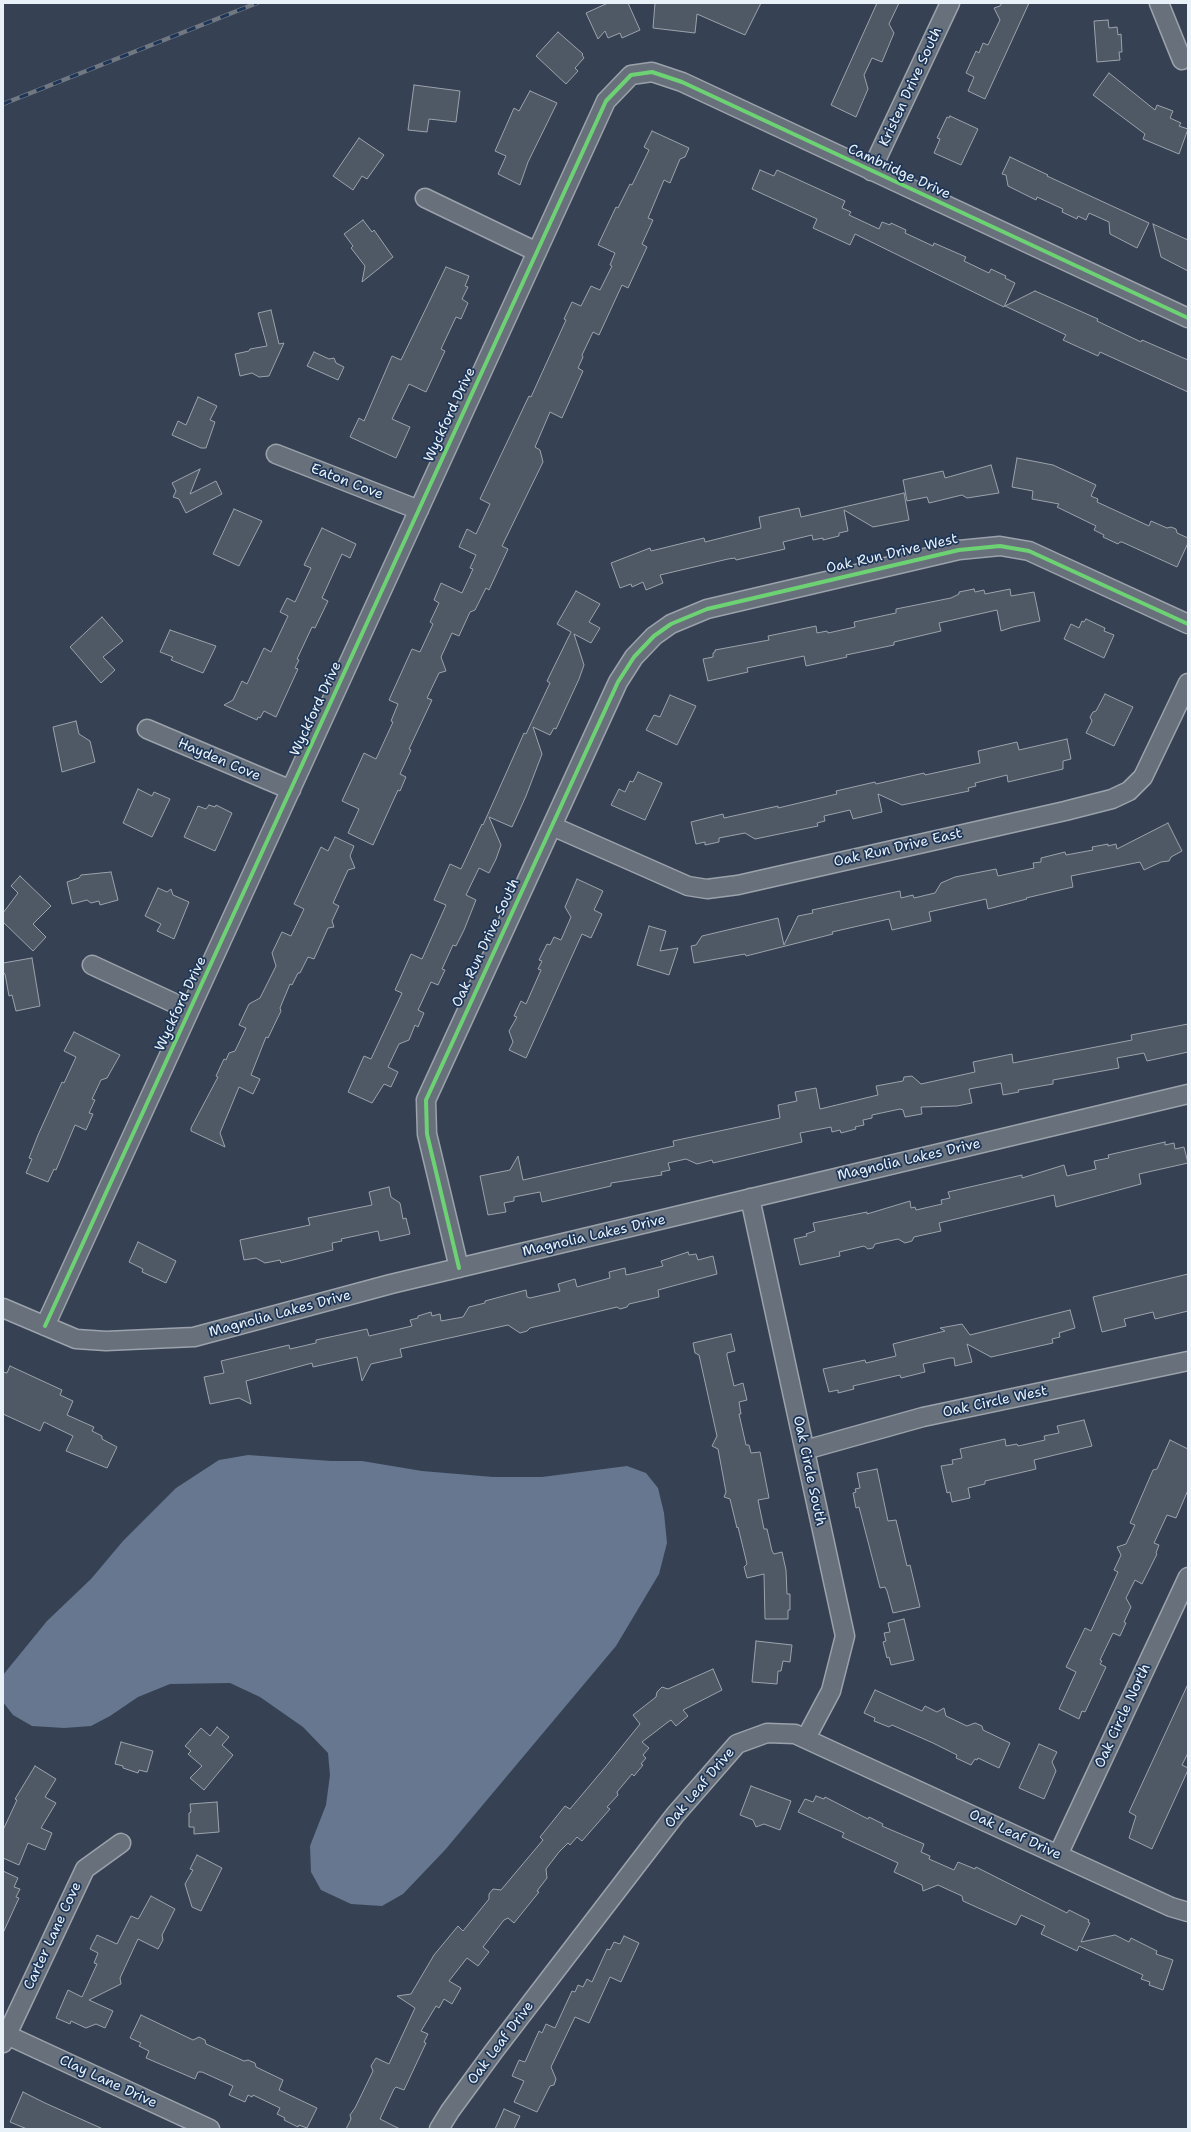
<!DOCTYPE html>
<html>
<head>
<meta charset="utf-8">
<style>
  body { margin:0 }
  #map { position:relative; width:1191px; height:2132px; overflow:hidden; background:#364254; font-family:"Shantell Sans",sans-serif }
  canvas { display:block }
  .frame { position:absolute; inset:0; border:4px solid #e8f1f8; pointer-events:none }
</style>
</head>
<body>
<div id="map">
<canvas width="1191" height="2132"></canvas>
<div class="frame"></div>
</div>
<script>
const ctx = document.querySelector('canvas').getContext('2d');
ctx.lineJoin = 'round';
function paint(path, color) { ctx.fillStyle = color; ctx.fill(path, 'evenodd'); }
const poly = rows => new Path2D(rows.map(r => 'M' + r).join(''));
function trace(path, color, width, dash) { ctx.strokeStyle = color; ctx.lineWidth = width; ctx.lineCap = dash ? 'butt' : 'round'; ctx.setLineDash(dash || []); ctx.stroke(path); }
function label(font, color, halo, rows, align = 'center') {
  ctx.font = font + ' "Shantell Sans",sans-serif'; ctx.lineWidth = 3.5; ctx.setLineDash([]); ctx.textBaseline = 'middle'; ctx.strokeStyle = halo; ctx.fillStyle = color; for (const [text, x, y, turn = 0] of rows) {
    ctx.save(); ctx.translate(x, y); ctx.rotate((+turn || 0) * Math.PI / 180); ctx.textAlign = isNaN(turn) ? turn : align; if (halo) ctx.strokeText(text, 0, 0); ctx.fillText(text, 0, 0); ctx.restore();
  }
}
paint(poly([
  [248,1455,331,1461,362,1461,422,1471,493,1477,542,1477,627,1466,646,1473,658,1488,664,1513,667,1543,659,1574,616,1646,445,1850,403,1894,382,1906,351,1904,321,1890,311,1872,310,1846,326,1805,330,1775,328,1753,303,1727,260,1697,230,1683,170,1684,138,1697,110,1716,91,1726,64,1728,32,1726,13,1715,3,1702,3,1675,47,1621,91,1579,123,1541,176,1488,219,1460]
]), '#66778f');
const building = poly([
  [608,3,628,3,640,30,622,38,620,33,608,38,605,31,598,39,586,13,608,3],
  [655,3,761,3,745,35,697,14,695,33,653,28,655,3],
  [877,3,899,3,889,24,894,33,882,62,872,58,864,75,868,89,856,117,831,105,877,3],
  [1002,3,1029,3,985,99,968,91,974,77,966,73,976,51,979,53,983,43,988,45,1000,20,994,8,1000,6,1002,3],
  [1108,20,1109,28,1117,27,1118,35,1121,34,1122,52,1119,52,1120,60,1097,62,1094,21,1108,20],
  [558,32,583,54,582,55,584,58,575,68,578,71,566,84,536,56,558,32],
  [1109,73,1155,110,1157,105,1173,111,1170,118,1181,123,1179,126,1188,129,1179,154,1143,139,1145,134,1093,95,1109,73],
  [414,85,460,91,456,122,429,119,427,132,408,130,414,85],
  [530,91,557,103,528,162,520,185,498,174,506,156,495,151,514,108,519,111,530,91],
  [950,116,978,129,961,165,934,153,940,139,937,138,947,117,949,118,950,116],
  [652,131,689,148,685,157,680,159,670,183,664,180,648,218,653,220,642,244,647,247,628,288,622,285,599,335,593,332,582,355,583,357,578,368,583,371,562,418,550,412,535,447,540,450,543,462,502,546,508,549,489,590,486,588,475,610,470,612,459,636,452,633,441,657,446,671,439,673,427,698,432,700,409,749,411,750,400,774,406,777,400,791,398,790,373,845,348,833,359,809,342,801,364,753,376,759,393,722,391,721,398,704,389,700,412,649,420,652,433,624,430,622,439,603,434,600,441,583,462,593,473,569,470,568,476,555,459,547,467,529,476,534,490,504,480,499,529,396,531,397,566,320,564,319,572,302,581,306,591,286,600,290,612,266,610,265,615,253,598,245,616,207,618,208,630,184,632,185,649,150,644,147,652,131],
  [359,138,384,155,367,179,362,176,353,190,333,176,359,138],
  [1010,157,1048,175,1047,176,1149,223,1137,248,1110,234,1109,222,1089,213,1086,220,1078,216,1077,219,1062,212,1063,209,1037,197,1036,200,1008,186,1006,175,1002,174,1010,157],
  [760,170,774,176,777,170,845,201,842,208,851,212,849,215,879,229,882,222,890,225,891,223,906,230,905,233,933,246,934,243,966,257,964,261,989,273,991,269,1006,276,1005,278,1015,283,1004,307,855,234,850,245,813,228,817,219,752,189,760,170],
  [363,220,372,232,374,230,393,257,362,282,365,266,351,248,353,246,344,234,363,220],
  [1153,224,1188,240,1188,271,1161,257,1153,224],
  [446,267,469,276,465,286,468,287,462,299,468,303,461,319,456,317,441,349,445,351,426,392,409,384,392,419,410,427,396,458,350,437,359,418,364,421,392,356,401,360,446,267],
  [1035,291,1098,319,1097,321,1141,342,1142,340,1188,360,1188,392,1100,352,1098,356,1063,340,1066,335,1005,306,1035,291],
  [271,310,279,344,284,343,269,376,259,377,252,373,240,376,235,354,249,351,250,349,267,346,258,313,271,310],
  [314,352,329,359,334,358,336,363,344,367,338,380,307,366,314,352],
  [198,397,217,406,210,420,215,422,206,448,201,448,172,435,178,421,186,425,198,397],
  [1017,458,1053,465,1096,485,1091,496,1098,499,1097,502,1149,526,1151,521,1167,528,1171,527,1176,529,1177,533,1188,538,1188,543,1177,567,1122,542,1120,542,1118,544,1103,537,1104,535,1094,530,1096,526,1057,507,1059,504,1032,499,1033,491,1012,487,1017,458],
  [991,465,999,493,967,498,962,495,929,503,927,497,907,501,903,480,943,471,945,478,991,465],
  [200,469,190,494,216,481,222,494,186,513,179,499,173,497,176,491,172,483,200,469],
  [904,493,909,520,873,527,844,510,848,531,839,533,839,536,823,540,823,538,813,540,812,535,783,542,785,549,736,560,735,558,728,559,660,575,663,583,646,590,643,582,632,587,631,584,620,588,611,563,650,548,651,551,704,538,705,542,761,528,759,517,799,508,801,517,904,493],
  [234,509,262,521,239,566,213,554,234,509],
  [322,528,356,544,350,558,342,554,322,598,328,601,315,628,312,627,297,659,299,660,295,668,298,669,276,717,264,711,260,718,258,717,257,720,224,705,233,700,242,681,247,684,264,648,271,652,288,616,280,612,287,598,295,602,311,568,304,565,322,528],
  [974,589,975,592,984,590,985,594,1010,589,1011,596,1034,592,1040,621,1013,627,1001,631,997,610,939,623,941,631,894,642,894,645,846,655,847,657,806,666,804,656,747,668,748,672,708,681,703,659,713,657,713,653,715,652,715,650,769,640,768,636,816,626,817,633,827,631,828,633,855,627,854,622,896,613,896,609,951,598,959,594,959,592,974,589],
  [576,591,600,604,589,622,600,628,591,643,574,634,584,665,579,679,556,729,554,728,550,735,533,727,542,754,526,796,512,827,489,817,501,845,496,859,489,873,479,868,466,895,476,900,464,930,456,946,453,945,442,969,445,970,438,985,431,982,418,1010,424,1013,418,1027,415,1025,409,1040,399,1044,388,1067,398,1072,391,1087,384,1084,372,1103,348,1092,364,1056,371,1059,402,993,395,990,411,954,422,959,446,905,434,900,450,864,461,869,482,824,483,825,524,733,526,734,550,683,547,681,571,632,557,624,576,591],
  [102,617,123,641,103,657,115,670,101,683,70,647,102,617],
  [1086,619,1105,628,1104,631,1114,635,1104,658,1064,639,1071,624,1079,628,1082,621,1084,622,1086,619],
  [170,630,216,646,203,673,171,660,173,657,160,652,170,630],
  [1105,694,1133,707,1114,746,1086,733,1092,721,1090,717,1093,712,1096,711,1105,694],
  [670,695,696,706,677,745,646,730,654,715,660,717,670,695],
  [76,721,79,734,90,741,95,762,62,772,53,727,76,721],
  [1067,739,1071,759,1063,761,1063,769,1008,782,1007,775,975,783,976,786,968,788,969,791,902,805,878,794,882,812,853,819,850,810,824,816,825,821,817,823,818,826,784,833,755,839,745,833,719,838,719,842,705,845,705,842,696,844,691,822,723,814,724,818,778,806,778,808,837,794,836,791,875,782,876,784,924,773,925,775,980,763,978,751,1017,742,1019,750,1067,739],
  [638,772,662,783,645,820,611,805,619,789,625,792,630,781,633,782,638,772],
  [138,789,152,796,154,792,170,799,152,837,123,823,138,789],
  [209,805,215,807,216,805,232,813,215,851,184,837,198,806,206,809,209,805],
  [1168,823,1182,851,1171,857,1169,861,1161,862,1144,870,1140,862,1071,876,1073,887,1026,898,1027,899,988,909,986,899,929,912,931,921,892,930,889,919,832,932,833,934,746,956,745,954,694,963,691,946,696,945,702,936,778,918,784,945,798,916,813,913,812,910,900,891,901,898,913,895,914,898,935,893,941,883,955,877,996,869,998,876,1034,868,1033,863,1041,862,1041,858,1065,852,1066,855,1093,850,1092,847,1108,844,1108,846,1116,844,1117,849,1168,823],
  [335,837,354,846,350,856,355,868,348,870,333,903,339,906,332,921,334,927,328,928,314,959,308,957,300,973,298,973,292,985,290,984,280,1008,281,1011,268,1038,266,1037,251,1075,260,1079,253,1094,239,1087,220,1133,225,1147,191,1131,191,1128,218,1077,216,1076,224,1059,226,1060,229,1053,235,1051,246,1028,239,1025,249,1004,260,998,276,966,272,953,282,932,291,936,304,909,294,904,321,847,328,851,335,837],
  [111,872,118,900,100,905,99,901,91,903,87,900,72,904,67,882,79,878,81,875,111,872],
  [20,876,51,906,33,924,46,937,33,951,3,922,3,913,18,893,11,886,20,876],
  [577,879,603,891,594,910,602,914,591,938,582,934,526,1058,509,1050,513,1042,509,1031,517,1017,514,1016,521,1001,526,1004,541,970,538,969,542,961,539,960,547,944,550,945,554,937,561,940,571,917,565,907,577,879],
  [158,888,167,892,171,889,173,895,189,902,174,939,157,931,161,924,145,916,158,888],
  [649,926,666,931,660,951,678,948,669,975,637,965,649,926],
  [32,958,40,1006,16,1011,12,995,9,996,5,974,3,972,3,963,32,958],
  [1188,1024,1188,1052,1147,1061,1144,1053,1117,1058,1119,1068,1053,1080,1053,1084,1018,1090,1019,1092,1003,1095,1001,1083,969,1089,972,1103,957,1106,921,1107,922,1114,905,1117,903,1110,900,1109,872,1115,872,1118,863,1120,864,1125,855,1127,856,1129,841,1133,840,1130,832,1132,831,1127,800,1133,802,1142,713,1163,712,1160,697,1164,686,1159,668,1163,670,1170,661,1172,662,1175,611,1183,611,1186,542,1202,540,1192,514,1197,514,1201,504,1203,506,1212,488,1215,480,1176,510,1170,518,1156,523,1180,674,1146,673,1141,780,1118,778,1105,797,1101,795,1092,816,1088,820,1109,878,1095,876,1086,903,1081,904,1077,912,1076,921,1084,975,1072,973,1062,1012,1054,1013,1063,1132,1040,1131,1035,1188,1024],
  [74,1032,120,1055,107,1078,101,1080,92,1099,95,1100,89,1113,93,1114,86,1130,75,1125,56,1170,54,1169,48,1182,26,1173,32,1159,29,1158,38,1135,62,1082,64,1083,76,1057,64,1051,74,1032],
  [1165,1142,1165,1145,1174,1143,1175,1149,1184,1147,1188,1163,1139,1174,1141,1184,1056,1207,1054,1195,1018,1204,939,1223,941,1231,914,1237,912,1241,905,1243,898,1239,875,1244,873,1248,868,1249,864,1246,839,1252,840,1256,800,1265,794,1239,807,1236,806,1234,815,1231,813,1223,867,1212,867,1214,910,1201,911,1208,915,1207,916,1210,942,1204,941,1200,950,1198,948,1192,1022,1175,1022,1178,1064,1165,1067,1176,1096,1169,1094,1161,1109,1158,1108,1155,1165,1142],
  [389,1187,391,1197,400,1203,403,1219,406,1218,410,1234,380,1241,378,1231,341,1239,342,1241,332,1243,333,1250,281,1263,280,1260,265,1263,256,1258,244,1260,240,1240,310,1225,308,1218,372,1205,369,1192,389,1187],
  [138,1242,176,1261,166,1283,142,1272,143,1269,129,1262,138,1242],
  [688,1252,689,1255,696,1254,698,1260,713,1256,717,1274,658,1290,659,1297,629,1304,627,1307,620,1309,617,1307,530,1328,527,1331,520,1333,508,1325,400,1349,402,1357,371,1364,362,1381,357,1357,313,1367,312,1363,246,1381,251,1404,239,1398,210,1404,204,1377,224,1373,221,1361,289,1345,290,1349,316,1343,316,1340,367,1329,369,1336,412,1326,410,1320,418,1318,418,1316,431,1312,432,1316,440,1314,441,1321,463,1317,469,1307,485,1303,485,1301,526,1290,527,1297,530,1298,560,1291,558,1284,575,1279,577,1287,610,1278,609,1272,625,1268,626,1275,631,1274,663,1266,661,1261,688,1252],
  [1188,1274,1188,1311,1155,1319,1153,1312,1124,1319,1126,1326,1102,1332,1093,1297,1188,1274],
  [1070,1310,1075,1328,1059,1333,1060,1337,1052,1339,1053,1343,991,1357,967,1344,972,1362,955,1366,954,1358,950,1358,923,1364,925,1372,901,1378,900,1375,853,1386,854,1389,838,1393,838,1390,829,1392,823,1369,865,1360,866,1363,896,1356,893,1344,945,1331,940,1328,962,1324,970,1335,1070,1310],
  [731,1334,735,1351,727,1353,727,1356,734,1386,743,1383,747,1400,739,1402,741,1414,739,1414,746,1445,749,1445,751,1453,760,1452,769,1498,758,1500,764,1529,767,1529,772,1551,774,1554,782,1552,786,1570,787,1594,790,1594,790,1610,788,1610,788,1619,765,1619,764,1574,747,1578,744,1567,747,1564,738,1527,737,1528,730,1499,724,1497,726,1492,718,1449,712,1446,717,1436,699,1355,695,1353,693,1343,731,1334],
  [10,1366,62,1390,60,1395,73,1401,67,1415,94,1427,92,1431,102,1436,102,1439,117,1447,107,1468,66,1451,73,1436,44,1422,40,1431,3,1414,3,1372,7,1373,10,1366],
  [1084,1420,1092,1446,1034,1460,1036,1469,985,1481,985,1484,968,1488,970,1498,952,1502,950,1492,947,1493,941,1466,953,1464,952,1460,962,1458,960,1449,1005,1439,1006,1446,1017,1444,1018,1446,1045,1440,1044,1436,1059,1433,1057,1426,1084,1420],
  [1170,1440,1188,1449,1188,1490,1176,1518,1167,1515,1154,1543,1159,1545,1156,1553,1157,1554,1142,1584,1135,1580,1126,1598,1131,1607,1124,1622,1126,1623,1120,1636,1113,1633,1100,1660,1102,1661,1100,1664,1106,1667,1085,1712,1082,1711,1079,1719,1059,1709,1076,1672,1066,1667,1085,1628,1091,1631,1118,1572,1114,1570,1121,1555,1117,1547,1126,1544,1135,1525,1130,1523,1153,1470,1157,1469,1170,1440],
  [877,1469,888,1521,896,1520,907,1566,910,1565,920,1607,893,1613,887,1591,885,1587,880,1588,859,1507,856,1508,853,1493,856,1492,855,1489,860,1488,857,1473,877,1469],
  [904,1619,914,1660,891,1665,889,1657,887,1658,883,1642,886,1641,884,1633,890,1632,888,1623,904,1619],
  [756,1641,792,1645,790,1662,783,1661,781,1671,778,1671,777,1684,752,1682,756,1641],
  [713,1669,722,1690,683,1710,688,1716,676,1726,671,1720,668,1722,642,1742,649,1748,643,1755,646,1758,641,1764,643,1765,634,1776,632,1774,617,1792,618,1795,607,1807,610,1809,582,1841,577,1837,570,1845,568,1843,559,1852,546,1869,547,1878,537,1891,539,1892,514,1923,508,1918,504,1920,483,1947,489,1952,478,1966,467,1958,449,1981,461,1988,452,2004,444,1999,439,2008,436,2006,421,2031,428,2034,424,2042,426,2043,404,2090,396,2087,394,2089,380,2119,400,2129,346,2129,351,2119,350,2115,355,2108,373,2071,371,2066,376,2058,389,2064,415,2008,397,1996,411,1994,434,1955,458,1926,463,1931,489,1899,489,1894,493,1889,501,1890,543,1840,540,1837,565,1806,570,1809,607,1765,640,1724,633,1715,656,1697,657,1692,662,1687,668,1689,713,1669],
  [1188,1684,1188,1753,1182,1765,1188,1768,1188,1770,1152,1849,1129,1838,1136,1816,1129,1812,1188,1684],
  [875,1690,922,1711,925,1706,937,1712,944,1708,946,1716,967,1726,975,1723,982,1726,983,1730,1010,1743,999,1768,978,1758,977,1760,975,1759,971,1765,956,1758,957,1755,933,1743,892,1725,889,1727,874,1721,875,1718,864,1713,875,1690],
  [217,1727,229,1737,222,1745,233,1755,204,1790,190,1778,202,1766,188,1754,191,1751,185,1746,201,1728,210,1736,217,1727],
  [121,1742,153,1751,147,1772,139,1770,138,1773,123,1768,123,1766,115,1764,121,1742],
  [1039,1744,1057,1752,1052,1762,1056,1771,1044,1799,1019,1788,1039,1744],
  [35,1766,56,1779,45,1797,56,1803,41,1828,52,1833,45,1850,28,1843,19,1865,3,1858,3,1830,17,1800,15,1799,35,1766],
  [751,1786,791,1801,780,1830,764,1824,756,1827,753,1820,740,1815,751,1786],
  [816,1796,824,1799,825,1797,868,1819,869,1817,883,1824,882,1826,924,1844,921,1852,930,1856,929,1859,954,1870,958,1862,975,1869,976,1867,1067,1913,1069,1910,1089,1920,1088,1922,1090,1923,1081,1942,1115,1935,1129,1942,1131,1938,1157,1951,1156,1954,1173,1960,1163,1990,1149,1985,1150,1982,1141,1979,1143,1975,1079,1946,1077,1951,1041,1934,1045,1926,1021,1915,1016,1925,974,1906,963,1901,962,1896,938,1885,923,1891,922,1885,894,1872,898,1863,842,1837,844,1833,798,1812,805,1799,813,1802,816,1796],
  [217,1802,219,1832,194,1834,194,1827,189,1827,189,1813,191,1812,190,1804,217,1802],
  [197,1855,222,1868,201,1911,192,1907,185,1884,193,1870,190,1869,197,1855],
  [3,1871,18,1878,14,1887,20,1889,16,1897,19,1898,3,1933,3,1871],
  [151,1896,175,1909,162,1935,163,1940,158,1949,138,1939,120,1978,121,1984,89,2000,113,2011,105,2028,96,2024,86,2028,71,2021,70,2024,56,2018,68,1990,82,1997,97,1964,94,1963,98,1953,90,1949,97,1935,117,1944,131,1916,138,1919,140,1916,151,1896],
  [624,1936,639,1943,621,1982,610,1977,589,2023,575,2017,551,2067,556,2079,554,2085,550,2086,537,2112,514,2102,524,2081,512,2076,519,2060,525,2062,539,2031,542,2033,546,2024,555,2028,572,1991,575,1992,578,1985,583,1987,587,1979,592,1982,607,1949,610,1950,614,1942,620,1944,624,1936],
  [141,2015,193,2040,199,2037,205,2040,206,2044,244,2061,248,2060,255,2063,256,2067,283,2080,279,2090,317,2108,307,2128,299,2125,298,2127,284,2120,285,2118,277,2114,280,2108,253,2095,252,2097,248,2095,245,2102,229,2095,233,2086,202,2072,198,2072,195,2079,146,2058,149,2051,139,2046,141,2043,130,2038,141,2015],
  [23,2092,45,2103,103,2129,27,2129,10,2122,23,2092],
  [504,2109,520,2116,514,2129,495,2129,504,2109]
]);
paint(building, '#4f5966');
trace(building, '#9ba2ab', 1);
const street = poly([
  [1159,3,1182,60],
  [871,171,950,3],
  [425,198,537,252],
  [276,454,419,510],
  [147,729,291,790],
  [552,826,688,886,707,889,738,885,1065,811,1112,799,1129,791,1143,777,1188,683],
  [92,965,189,1010],
  [750,1198,845,1636,831,1691,806,1738],
  [459,1268,427,1134,426,1100,618,682,634,657,654,636,671,624,707,609,959,550,1000,546,1029,551,1188,624],
  [3,1308,76,1339,106,1341,194,1337,391,1284,1188,1094],
  [45,1326,606,101,631,75,652,72,682,82,1188,318],
  [805,1450,923,1417,1188,1361],
  [1058,1855,1188,1577],
  [7,2035,210,2129],
  [3,2043,85,1869,121,1843],
  [439,2129,450,2111,494,2051,675,1815,737,1744,767,1733,795,1734,1171,1907,1188,1912]
]);
trace(street, '#9ba2ab', 21);
trace(street, '#68717b', 18);
const rail = poly([
  [3,104,257,3]
]);
trace(rail, '#717882', 4.5);
trace(rail, '#1d3557', 3, [9]);
trace(poly([
  [459,1268,427,1134,426,1100,618,682,634,657,654,636,671,624,707,609,959,550,1000,546,1029,551,1188,624],
  [45,1326,606,101,631,75,652,72,682,82,1188,318]
]), '#6cd273', 4);
label('14px', '#e8f1f8', '#1d3557', [
  ["Kristen Drive South",911,87,-65],
  ["Cambridge Drive",899,172,25],
  ["Wyckford Drive",450,415,-65],
  ["Eaton Cove",347,482,21],
  ["Oak Run Drive West",892,554,-13],
  ["Wyckford Drive",316,709,-65],
  ["Hayden Cove",219,760,23],
  ["Oak Run Drive East",898,848,-13],
  ["Oak Run Drive South",486,943,-65],
  ["Wyckford Drive",181,1004,-65],
  ["Magnolia Lakes Drive",909,1160,-13],
  ["Magnolia Lakes Drive",594,1236,-13],
  ["Magnolia Lakes Drive",280,1314,-15],
  ["Oak Circle West",995,1402,-12],
  ["Oak Circle South",809,1471,78],
  ["Oak Circle North",1123,1716,-65],
  ["Oak Leaf Drive",700,1788,-50],
  ["Oak Leaf Drive",1015,1835,25],
  ["Carter Lane Cove",53,1936,-65],
  ["Oak Leaf Drive",501,2043,-53],
  ["Clay Lane Drive",108,2082,25]
]);
</script>
</body>
</html>
